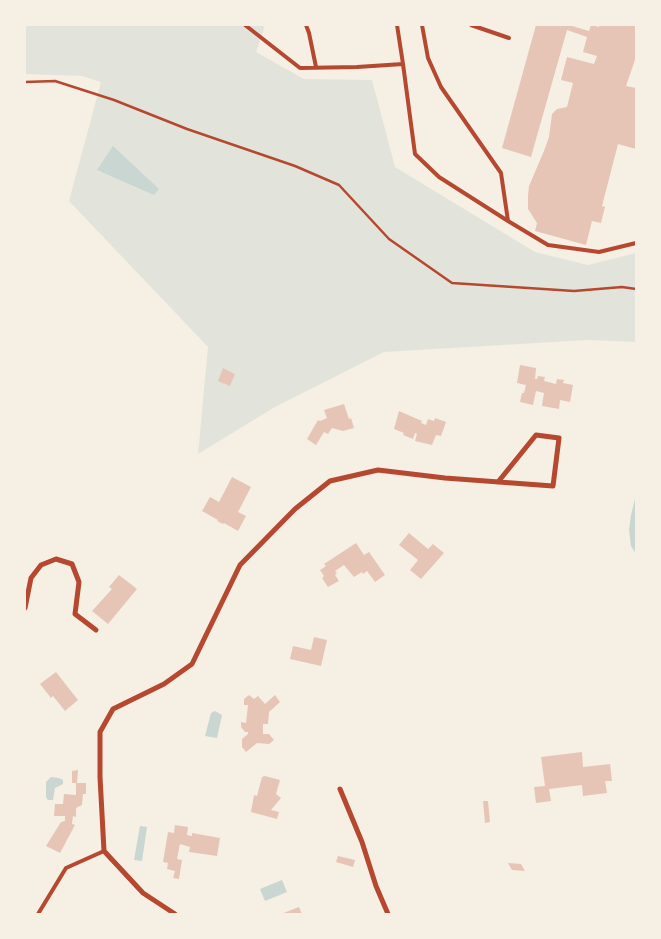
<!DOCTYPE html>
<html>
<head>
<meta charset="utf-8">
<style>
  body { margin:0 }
  #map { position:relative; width:661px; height:939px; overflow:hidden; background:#f6efe4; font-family:Arial,sans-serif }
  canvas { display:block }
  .frame { position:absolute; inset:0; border:26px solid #f6efe4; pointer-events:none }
</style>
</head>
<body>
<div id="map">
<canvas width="661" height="939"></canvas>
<div class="frame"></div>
</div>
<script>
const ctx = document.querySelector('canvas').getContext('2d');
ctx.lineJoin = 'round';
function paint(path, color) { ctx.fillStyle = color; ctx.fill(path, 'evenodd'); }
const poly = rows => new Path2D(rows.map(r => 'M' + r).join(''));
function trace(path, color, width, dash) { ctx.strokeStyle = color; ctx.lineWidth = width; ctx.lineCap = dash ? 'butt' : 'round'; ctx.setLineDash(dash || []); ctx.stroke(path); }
paint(poly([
  [25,25,265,25,256,52,304,79,372,80,395,167,535,252,588,265,636,253,636,342,587,340,384,352,275,407,198,454,208,347,69,201,101,82,82,76,25,74]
]), '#e2e4dc');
paint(poly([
  [113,146,159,189,154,195,97,170],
  [636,495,636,554,631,546,629,530,631,515],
  [215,711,222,715,217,738,205,736,211,713],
  [51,777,59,778,63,780,63,784,55,788,53,800,48,800,46,797,46,782],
  [140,826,147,827,142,861,134,860],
  [282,880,287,892,265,901,260,889]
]), '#c9d6d2');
paint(poly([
  [536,25,569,25,589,31,591,25,599,27,599,25,636,25,636,57,626,86,636,88,636,149,618,144,602,206,605,207,601,223,592,221,586,245,535,231,537,223,528,209,528,196,529,186,544,151,549,137,552,114,557,109,567,107,573,83,561,80,567,57,594,64,597,56,583,52,587,37,567,30,531,157,502,148],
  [520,365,536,368,535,379,537,379,538,376,545,377,544,381,556,384,557,379,564,380,563,383,573,385,570,402,560,400,559,409,542,406,544,393,536,391,533,405,520,402,522,393,524,393,526,385,517,383],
  [223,368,235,374,230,386,218,381],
  [344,404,349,419,351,418,354,428,343,431,332,428,328,434,324,432,316,445,307,439,318,420,320,421,327,418,324,410],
  [399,411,422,421,421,423,426,425,428,419,434,421,435,418,446,422,441,436,436,435,432,445,415,441,417,434,415,433,413,439,403,435,404,433,394,429],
  [232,477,251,487,238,512,246,516,238,531,224,523,223,524,217,521,218,520,202,511,210,497,219,502],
  [409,533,428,549,433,544,444,553,421,579,410,570,418,560,399,545],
  [356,543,364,555,369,552,385,575,375,582,367,571,363,574,362,572,354,577,344,565,335,571,337,573,335,575,339,581,328,587,322,578,324,576,320,570,326,566,324,564],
  [119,575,137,589,108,624,92,611,112,589,109,587],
  [314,637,327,640,321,666,290,659,293,646,311,650],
  [56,672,78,700,65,711,53,696,51,698,40,684],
  [249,695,254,699,258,696,265,704,275,695,280,702,269,712,268,724,263,724,263,734,269,734,274,740,269,744,257,743,246,752,242,747,242,739,248,734,248,732,245,732,241,727,241,722,246,723,248,705,244,705,244,699],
  [582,752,583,767,610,764,612,781,605,781,607,793,583,796,582,785,549,789,551,801,536,803,534,787,545,786,541,757],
  [78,770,77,783,72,783,72,771],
  [265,776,280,780,276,794,281,798,271,810,279,812,277,819,251,812,254,795,257,796,262,777],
  [76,783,86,783,86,794,83,794,82,805,76,808,76,817,73,816,72,824,75,825,60,853,46,846,61,822,65,821,65,816,54,816,55,804,63,804,64,794,76,795],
  [483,801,488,801,490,822,485,823],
  [175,825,188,827,187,835,192,836,192,833,220,838,217,856,189,852,190,847,180,844,177,859,182,860,179,879,173,878,175,871,167,869,168,863,163,862,168,832,174,833],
  [338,856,355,860,353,867,336,862],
  [508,863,521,864,525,871,512,870],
  [299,907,302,914,281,914]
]), '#e6c5b7');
trace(poly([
  [25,82,55,81,114,100,187,129,295,166,339,185,389,239,452,283,574,291,622,287,636,289]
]), '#b5482f', 2.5);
trace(poly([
  [245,25,300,68,357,67,403,64,397,25],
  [306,25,309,33,316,67],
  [422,25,428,58,441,87,501,173,508,221,548,245,599,252,636,243],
  [471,25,509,38],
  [403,64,415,154,439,177,508,221],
  [38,914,66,868,104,851]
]), '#b5482f', 4);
trace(poly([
  [25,608,31,578,41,565,56,559,72,564,79,582,75,614,96,630],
  [340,789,362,842,376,886,388,914],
  [175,914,143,893,104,851,100,777,100,732,113,709,164,684,192,664,240,565,295,509,330,481,378,470,445,478,553,486,559,438,536,435,498,482]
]), '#b5482f', 5);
</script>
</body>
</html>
